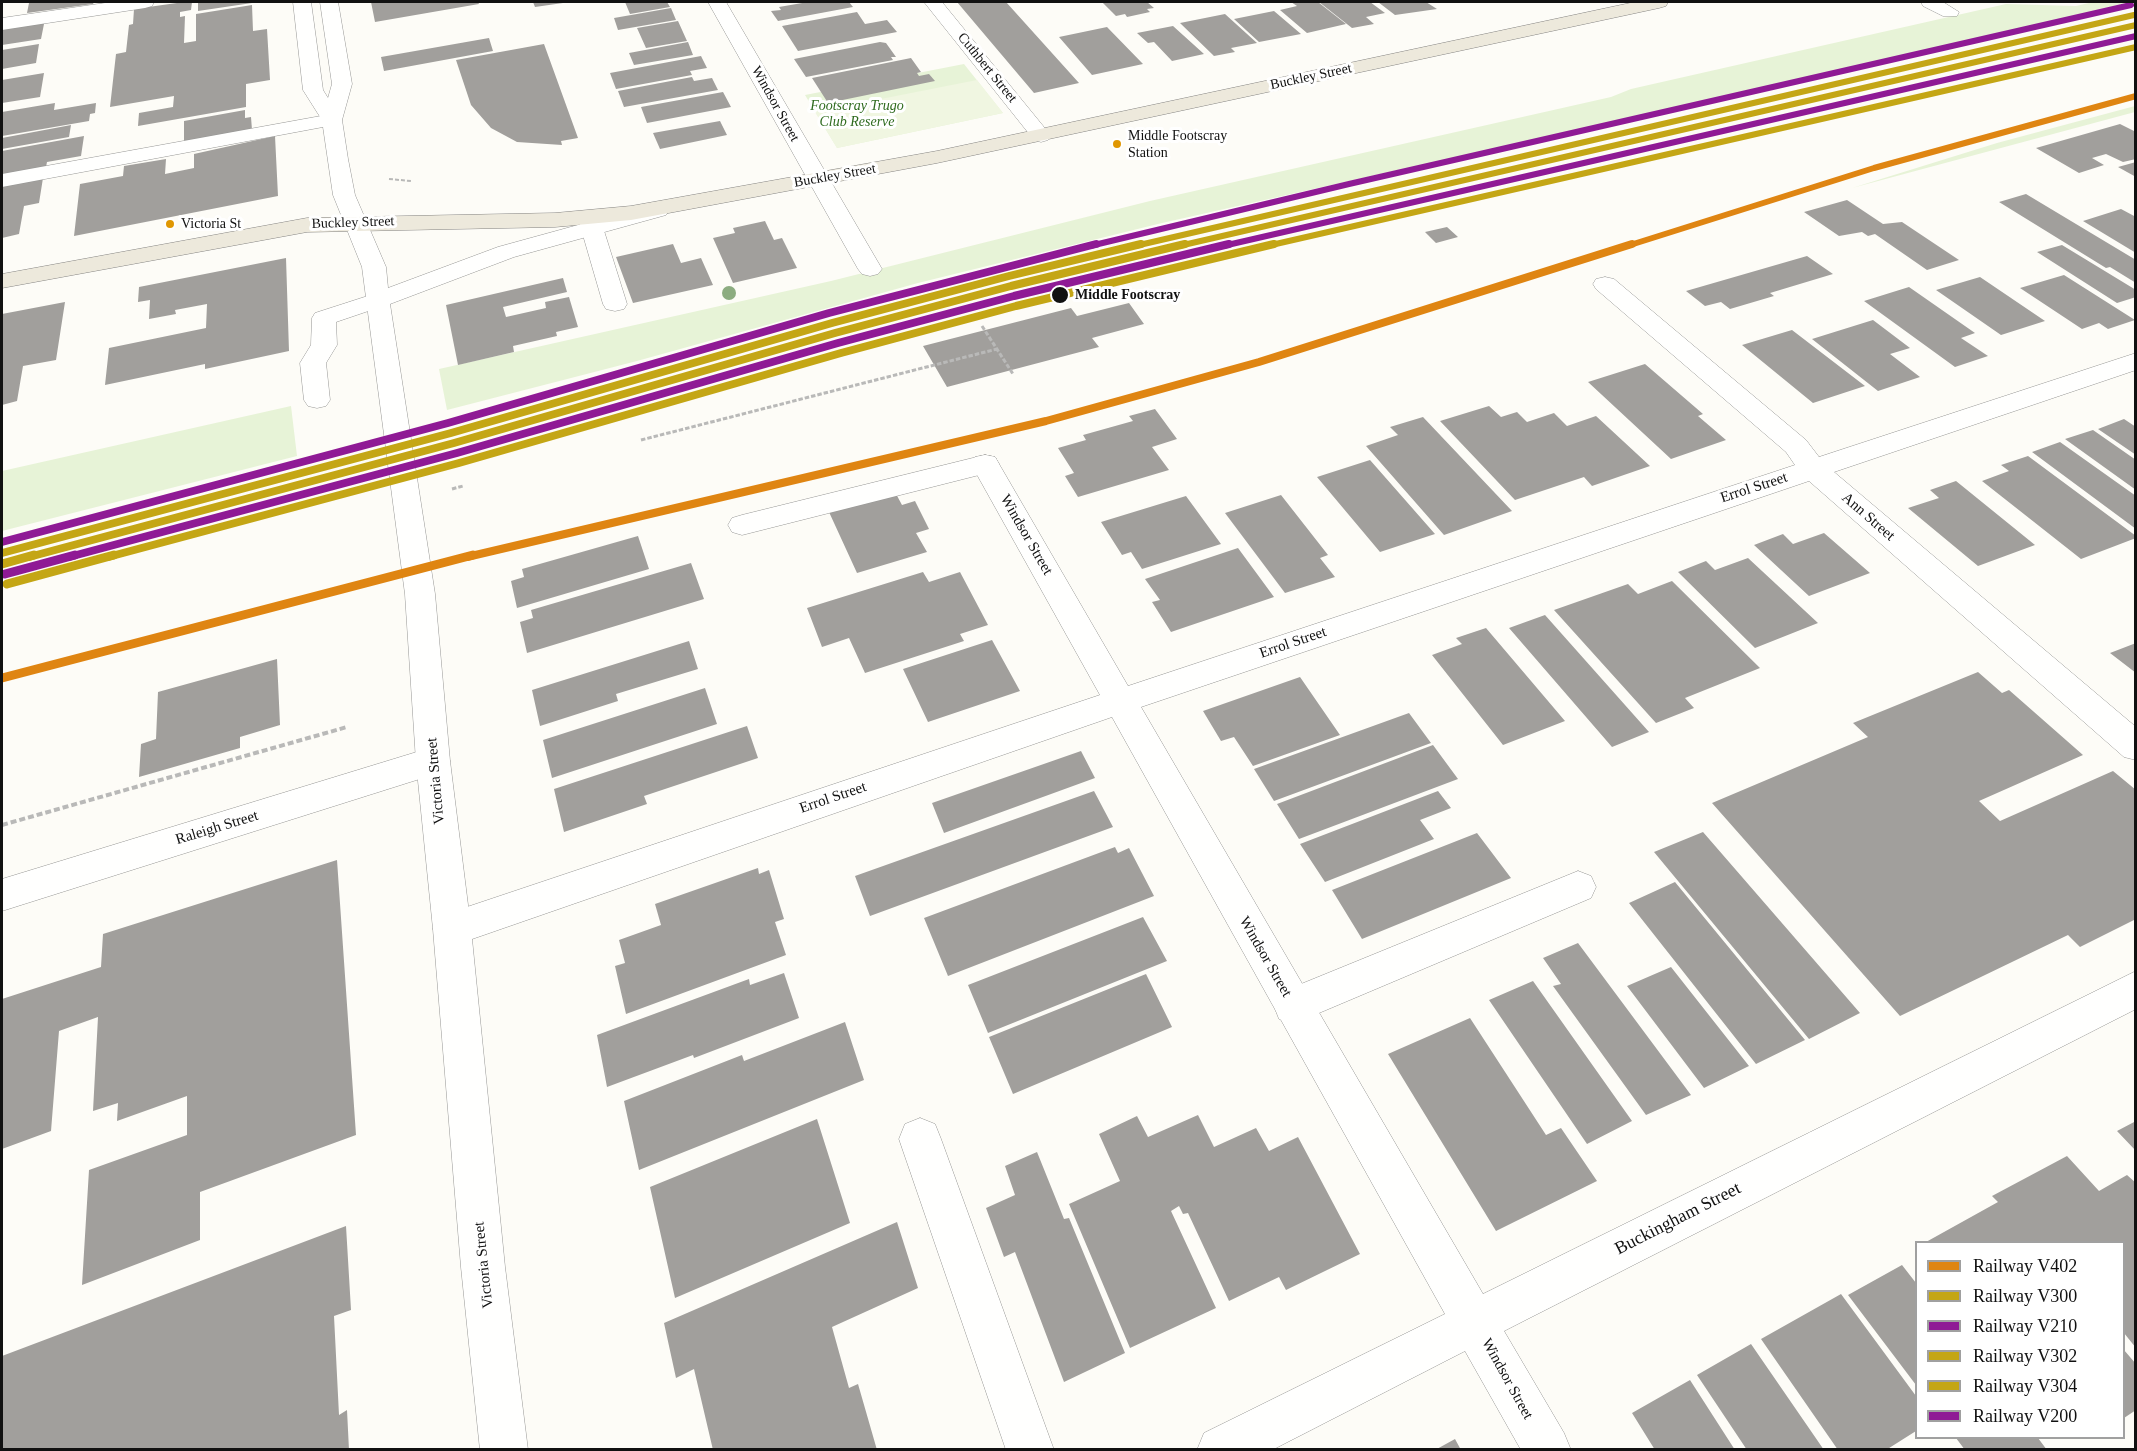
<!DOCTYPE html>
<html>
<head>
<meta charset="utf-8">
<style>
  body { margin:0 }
  #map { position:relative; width:2137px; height:1451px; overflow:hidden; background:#fdfcf7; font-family:Georgia,serif }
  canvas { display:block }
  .frame { position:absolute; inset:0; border:3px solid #111; pointer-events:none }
  .legend { position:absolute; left:1915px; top:1241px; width:210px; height:198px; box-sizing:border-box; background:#fff; border:2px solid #a0a0a0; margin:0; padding:8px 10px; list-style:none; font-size:18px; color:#111 }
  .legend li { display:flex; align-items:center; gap:12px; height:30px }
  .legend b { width:30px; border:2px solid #a0a0a0 }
</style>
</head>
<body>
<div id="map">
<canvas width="2137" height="1451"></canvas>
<div class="frame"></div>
<ul class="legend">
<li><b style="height:8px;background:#df8512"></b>Railway V402</li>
<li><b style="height:8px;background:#c4a615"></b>Railway V300</li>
<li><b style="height:8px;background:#8f1a95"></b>Railway V210</li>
<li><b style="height:8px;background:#c4a615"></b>Railway V302</li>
<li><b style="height:8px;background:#c4a615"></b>Railway V304</li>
<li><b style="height:8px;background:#8f1a95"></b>Railway V200</li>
</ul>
</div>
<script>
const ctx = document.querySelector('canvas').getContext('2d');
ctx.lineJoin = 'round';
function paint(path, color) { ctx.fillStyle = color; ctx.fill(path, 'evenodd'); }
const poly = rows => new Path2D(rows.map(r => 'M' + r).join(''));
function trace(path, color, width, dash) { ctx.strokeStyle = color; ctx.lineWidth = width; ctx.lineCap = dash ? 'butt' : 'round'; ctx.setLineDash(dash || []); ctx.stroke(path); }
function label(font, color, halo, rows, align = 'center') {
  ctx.font = font + ' Georgia,serif'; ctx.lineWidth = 6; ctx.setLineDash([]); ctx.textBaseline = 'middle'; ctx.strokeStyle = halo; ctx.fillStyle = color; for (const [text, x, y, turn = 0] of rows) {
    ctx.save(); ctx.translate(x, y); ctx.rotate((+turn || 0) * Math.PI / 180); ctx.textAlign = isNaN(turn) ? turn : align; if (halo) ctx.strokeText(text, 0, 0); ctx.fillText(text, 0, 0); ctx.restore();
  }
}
paint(poly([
  [2093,2,2135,2,2135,5,1162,223,918,283,637,361,447,410,439,369,831,281,1150,201,1611,97,1631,89,2006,4,2076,6],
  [964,64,1003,113,837,148,805,95],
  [2135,106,2135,112,1852,188,1997,143],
  [291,406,297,456,2,531,2,471]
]), '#e7f3d7');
paint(poly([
  [977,80,1003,113,837,148,815,112]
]), '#f0f6e1');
paint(poly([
  [36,2,94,2,93,4,27,13,29,3],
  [184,2,192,2,191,10,180,12,180,17,185,16,184,43,196,41,196,14,252,5,253,31,267,29,270,80,246,84,246,107,138,126,139,113,173,107,174,96,110,107,116,54,126,52,129,25,133,24,134,9],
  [198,2,252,2,252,3,198,11],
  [371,2,478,2,479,4,375,22],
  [533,2,563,2,563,3,535,7],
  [625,2,667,2,670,7,630,14],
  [808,2,849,2,853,7,778,21,771,11,781,10,779,7],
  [957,2,1006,2,1079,83,1034,93],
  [1102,2,1147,2,1154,8,1147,9,1150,12,1127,17,1125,14,1116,16],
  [1291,2,1318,2,1346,24,1307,33,1280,10,1297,6],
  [1319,2,1370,2,1385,13,1366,17,1374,24,1352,28],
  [1378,2,1426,2,1437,9,1395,15],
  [671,8,676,20,618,30,614,18],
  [1274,11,1301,34,1259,42,1234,19],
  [857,12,865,24,887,20,897,32,798,51,782,26],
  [1225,14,1257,43,1231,48,1235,52,1214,56,1180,23],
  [45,19,41,39,2,45,2,26],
  [678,21,687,41,646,48,637,28],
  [1173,26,1204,54,1172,61,1154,42,1148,43,1137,33],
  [1107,27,1143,64,1092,75,1059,37],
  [489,38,493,51,384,71,381,57],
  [688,42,693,55,634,65,629,53],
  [880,42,886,43,896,57,891,57,893,60,806,77,794,59],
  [39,44,36,63,2,69,2,50],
  [544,44,578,138,561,141,562,145,517,142,491,128,471,105,456,60],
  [701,56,707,68,690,71,692,75,616,89,610,73],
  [911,58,921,72,917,73,919,76,929,74,935,81,828,103,812,78],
  [44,73,40,97,2,103,2,80],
  [692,77,694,81,712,78,718,90,624,107,618,91],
  [723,92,731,107,647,123,641,107],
  [55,103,54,110,96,103,95,113,90,114,89,121,2,136,2,112],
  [245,110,245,118,251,117,252,130,184,142,184,121],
  [720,121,727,135,660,149,653,133],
  [2120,124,2136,132,2136,159,2123,162,2106,154,2092,158,2104,165,2079,173,2036,148],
  [71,125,69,137,2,149,2,138],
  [84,136,81,156,47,162,46,167,2,175,2,151],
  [275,136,278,196,74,236,80,184,123,176,124,166,166,159,165,174,194,168,194,154],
  [2136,162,2136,177,2118,167],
  [43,178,39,203,24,206,19,234,2,238,2,185],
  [2026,194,2136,260,2136,283,2110,267,2106,268,1999,202],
  [1847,200,1883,224,1902,222,1959,260,1927,270,1875,234,1868,236,1862,232,1839,236,1804,212],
  [2121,209,2136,217,2136,253,2083,221],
  [765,221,774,240,782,238,797,268,733,283,713,238,735,233,733,228],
  [1447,227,1458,237,1436,243,1425,232],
  [673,244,681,263,701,258,713,285,633,303,616,257],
  [2062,245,2136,290,2136,297,2117,303,2037,252],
  [1807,256,1833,274,1770,293,1774,296,1730,309,1721,302,1705,306,1686,291],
  [286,258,289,351,205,369,205,364,105,385,109,348,206,328,207,304,175,310,176,314,149,319,150,300,138,302,139,287],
  [2064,275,2135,320,2108,329,2099,323,2082,329,2020,288],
  [1980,277,2045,321,2001,335,1936,290],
  [563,278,567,292,503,307,506,317,546,308,545,302,569,297,578,327,556,332,557,336,513,346,514,352,458,365,446,305],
  [1909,287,1975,333,1961,338,1988,356,1955,367,1864,301],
  [65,302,56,360,23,366,17,401,2,405,2,314],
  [1129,303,1144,324,1092,338,1099,347,947,387,923,346,1071,308,1077,316],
  [1873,320,1910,348,1890,354,1920,377,1878,391,1812,339],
  [1792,330,1865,386,1813,403,1742,345],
  [1645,364,1703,414,1698,416,1726,440,1671,459,1588,382],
  [1489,406,1501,417,1517,412,1527,422,1554,413,1567,426,1596,416,1650,466,1592,486,1584,477,1515,500,1440,421],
  [1155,409,1177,439,1152,447,1169,470,1078,497,1065,476,1074,473,1058,448,1086,440,1083,435,1133,421,1129,416],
  [1423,417,1512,511,1444,535,1366,446,1398,435,1390,427],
  [2124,419,2136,427,2136,455,2098,429],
  [2093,430,2136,460,2136,490,2065,439],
  [2060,442,2136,496,2136,529,2032,452],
  [2028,456,2136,536,2136,538,2081,559,1982,481,2009,471,2001,465],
  [1370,460,1435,534,1380,552,1317,477],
  [1956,481,2035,545,1978,566,1908,508,1939,498,1930,490],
  [895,492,902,505,915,501,929,529,916,533,927,552,857,573,829,512],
  [1281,495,1328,555,1320,558,1335,577,1285,593,1225,513],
  [1186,496,1221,544,1142,569,1131,552,1122,555,1101,522],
  [1824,533,1870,573,1809,596,1754,545,1783,534,1793,544],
  [638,536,649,569,517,608,511,581,524,577,522,569],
  [1238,548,1274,597,1171,632,1152,602,1160,600,1145,579],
  [1748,558,1818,623,1755,648,1678,572,1706,561,1715,570],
  [691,563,704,599,527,653,520,622,533,618,531,610],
  [923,572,929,582,960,572,988,625,960,634,964,641,865,673,849,638,822,647,807,608],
  [1672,581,1760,668,1685,698,1694,708,1656,723,1554,610,1628,584,1638,594],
  [1545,615,1649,732,1612,747,1509,628],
  [1486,628,1565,721,1503,745,1432,655,1462,644,1456,638],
  [992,640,1020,691,928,722,903,669],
  [689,641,698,669,616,694,618,701,540,726,532,690],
  [2136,643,2136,673,2110,653],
  [277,659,280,725,240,737,240,748,139,777,141,744,156,739,158,692],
  [1978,672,2002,693,2009,690,2083,755,1979,801,2000,821,2113,771,2136,790,2136,919,2080,947,2068,935,1900,1016,1712,803,1868,737,1853,723],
  [1300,677,1340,735,1253,766,1234,737,1221,741,1203,711],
  [705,688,717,724,552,778,543,740],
  [1409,713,1431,743,1274,801,1254,769],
  [747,726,758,758,644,796,647,804,564,832,554,789],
  [1433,745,1458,779,1299,839,1277,804],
  [1081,751,1095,778,944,833,932,803],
  [1094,791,1113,827,870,916,855,876],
  [1438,791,1451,808,1420,820,1434,839,1325,882,1300,844],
  [1703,832,1860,1013,1809,1039,1654,852],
  [1477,833,1511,878,1362,939,1332,890],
  [1115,847,1118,853,1129,848,1154,896,948,976,924,918],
  [337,860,356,1135,200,1192,200,1240,82,1285,89,1170,187,1135,187,1096,117,1121,118,1103,93,1111,98,1017,59,1031,51,1131,2,1149,2,999,101,967,103,934],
  [758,868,759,874,769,870,784,919,775,922,786,955,626,1014,615,966,625,963,619,940,661,925,655,904],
  [1675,882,1805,1040,1756,1064,1629,903],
  [1143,917,1167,961,988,1033,968,985],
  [1578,943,1691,1095,1646,1115,1553,986,1561,984,1543,958],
  [1671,967,1749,1066,1704,1088,1627,986],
  [784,973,799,1018,694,1058,693,1055,607,1087,597,1035,749,979,750,985],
  [1146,974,1172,1027,1013,1094,989,1037],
  [1533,981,1632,1121,1587,1144,1489,1000],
  [1470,1018,1546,1135,1561,1128,1597,1181,1496,1231,1388,1054],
  [845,1022,864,1080,639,1170,624,1101,742,1055,744,1061],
  [1198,1115,1214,1147,1256,1128,1269,1151,1298,1137,1360,1254,1286,1290,1279,1277,1229,1301,1188,1213,1183,1214,1179,1206,1171,1211,1216,1308,1130,1348,1069,1204,1120,1181,1099,1134,1137,1116,1148,1137],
  [817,1119,850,1223,675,1298,650,1187],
  [2136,1121,2136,1151,2117,1131],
  [1037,1152,1064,1219,1069,1218,1125,1353,1064,1382,1015,1252,1004,1257,986,1208,1015,1195,1005,1166],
  [2067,1156,2099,1191,2127,1175,2136,1183,2136,1348,2124,1333,2124,1242,1926,1242,1998,1202,1992,1196],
  [897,1222,918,1288,832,1327,849,1388,858,1384,877,1450,713,1450,694,1369,676,1378,664,1323],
  [346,1226,351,1310,334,1316,339,1415,347,1410,349,1450,2,1450,2,1356],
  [1902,1265,1916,1283,1916,1385,1848,1295],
  [1841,1294,1916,1396,1916,1431,1886,1450,1838,1450,1761,1339],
  [1751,1344,1824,1450,1747,1450,1697,1375],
  [2124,1350,2136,1364,2136,1410,2124,1418],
  [1690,1380,1735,1450,1655,1450,1632,1413],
  [1956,1438,2038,1438,2047,1450,1965,1450],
  [1455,1439,1461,1450,1435,1450]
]), '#a19f9c');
const service = poly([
  [112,2,154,2,152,6,145,8,2,30,2,18,112,2],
  [1921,2,1943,2,1959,12,1957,16,1943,16,1923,6,1921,2],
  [332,114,339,116,342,120,339,124,2,187,2,174,332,114],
  [589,211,597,213,600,218,627,304,624,309,615,311,606,309,603,304,578,218,581,213,589,211],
  [377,293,386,295,389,300,386,305,336,322,337,345,326,363,330,400,326,406,317,408,308,406,304,400,300,363,311,345,312,318,315,313,377,293],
  [985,455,995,457,999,464,995,471,742,535,732,532,728,525,732,518,742,515,985,455],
  [1578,871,1591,876,1596,887,1591,898,1293,1024,1279,1019,1274,1006,1279,993,1578,871],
  [920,1118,935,1124,941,1139,1054,1450,1006,1450,899,1139,905,1124,920,1118]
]);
const minor = poly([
  [708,2,726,2,882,269,878,274,870,276,862,274,858,269,708,2],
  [924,2,942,2,1048,132,1052,136,1048,140,1041,142,1034,140,924,2],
  [1605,277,1614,279,1806,440,1819,457,2136,353,2136,370,1834,472,2136,727,2136,760,2124,757,1809,481,1141,707,1483,1294,2136,971,2136,1009,1504,1331,1564,1433,1571,1450,1521,1450,1465,1351,1272,1450,1197,1450,1204,1433,1445,1314,1112,717,452,946,439,941,433,929,439,917,452,912,1100,695,971,464,975,457,985,455,995,457,1128,686,1795,465,1786,452,1596,289,1593,284,1596,279,1605,277],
  [433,747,445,751,450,761,445,771,2,911,2,879,433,747]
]);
const tertiary = poly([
  [293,2,311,2,323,90,328,98,332,84,320,2,338,2,352,84,342,120,348,159,355,195,386,267,388,288,498,247,658,203,666,205,669,210,666,215,514,257,390,304,435,594,450,761,471,929,505,1267,528,1450,480,1450,461,1267,433,929,416,761,405,594,362,267,333,195,322,120,303,90,293,2]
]);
const primary = poly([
  [1635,2,1668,2,1666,6,1659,8,937,163,631,220,555,227,307,232,2,288,2,274,307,218,555,213,631,206,937,151,1635,2]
]);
trace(service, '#979795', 1);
trace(minor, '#979795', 1);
trace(tertiary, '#979795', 1);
trace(primary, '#858482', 1);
trace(poly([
  [389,179,411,181]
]), '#b9b9b8', 2, [4, 2]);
trace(poly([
  [982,326,1013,374],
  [641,440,997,349],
  [452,489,463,486]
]), '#b9b9b8', 3, [4.5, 2]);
trace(poly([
  [2,825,347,727]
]), '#b9b9b8', 4, [6, 3]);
paint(service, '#fffffe');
paint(minor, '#fffffe');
paint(tertiary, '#fffffe');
paint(primary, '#ede9dc');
trace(poly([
  [1627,246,1874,168,2136,96]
]), '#df8512', 6);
trace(poly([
  [467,557,1046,421,1259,362,1632,244]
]), '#df8512', 8);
trace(poly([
  [2,678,473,555]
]), '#df8512', 9);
trace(poly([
  [1179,246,2136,25]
]), '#c4a615', 6);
trace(poly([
  [29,557,454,443,835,333,1011,286,1185,244]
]), '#c4a615', 8);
trace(poly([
  [2,564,34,555]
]), '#c4a615', 9);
trace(poly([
  [1223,246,2136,36]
]), '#8f1a95', 6);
trace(poly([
  [69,557,457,453,838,343,1014,296,1229,244]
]), '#8f1a95', 8);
trace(poly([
  [5,574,75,555]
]), '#8f1a95', 9);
trace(poly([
  [1135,246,2134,15]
]), '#c4a615', 6);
trace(poly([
  [2,553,451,433,832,323,1009,276,1141,244]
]), '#c4a615', 8);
trace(poly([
  [1267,246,2136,47]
]), '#c4a615', 6);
trace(poly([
  [108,557,459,463,841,353,1016,306,1274,244]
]), '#c4a615', 8);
trace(poly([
  [7,584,114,555]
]), '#c4a615', 9);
trace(poly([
  [1090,246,1349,184,2131,5]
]), '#8f1a95', 6);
trace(poly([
  [2,542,448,423,829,313,1096,244]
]), '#8f1a95', 8);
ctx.fillStyle = '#8cac80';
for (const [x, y] of [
  [729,293]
]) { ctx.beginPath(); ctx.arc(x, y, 7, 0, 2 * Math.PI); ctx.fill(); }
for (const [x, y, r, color] of [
  [1117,144,5,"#e09702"],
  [170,224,5,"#e09702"],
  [1060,295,9,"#111"]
]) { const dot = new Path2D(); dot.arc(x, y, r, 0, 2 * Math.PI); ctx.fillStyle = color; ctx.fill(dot); trace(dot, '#fff', 2); }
label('14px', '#111', '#fff', [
  ["Cuthbert Street",987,68,51],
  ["Buckley Street",1311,77,-12],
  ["Windsor Street",775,104,61],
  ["Buckley Street",835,176,-10],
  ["Buckley Street",353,223,-2]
]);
label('italic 14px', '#2f6b1f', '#fff', [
  ["Footscray Trugo",857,106],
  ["Club Reserve",857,122]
]);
label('14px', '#111', '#fff', [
  ["Middle Footscray",1128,136],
  ["Station",1128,153],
  ["Victoria St",181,224]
], 'left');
label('bold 14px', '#111', '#fff', [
  ["Middle Footscray",1075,295]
], 'left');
label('15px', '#111', '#fff', [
  ["Errol Street",1754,488,-18],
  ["Ann Street",1868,517,41],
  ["Windsor Street",1026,535,60],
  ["Errol Street",1293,643,-19],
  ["Victoria Street",436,781,-95],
  ["Errol Street",833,798,-19],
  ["Raleigh Street",217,828,-17],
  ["Windsor Street",1265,957,60],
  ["Victoria Street",484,1265,-96],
  ["Windsor Street",1507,1379,61]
]);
label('18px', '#111', '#fff', [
  ["Buckingham Street",1678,1219,-27]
]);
</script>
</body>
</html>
